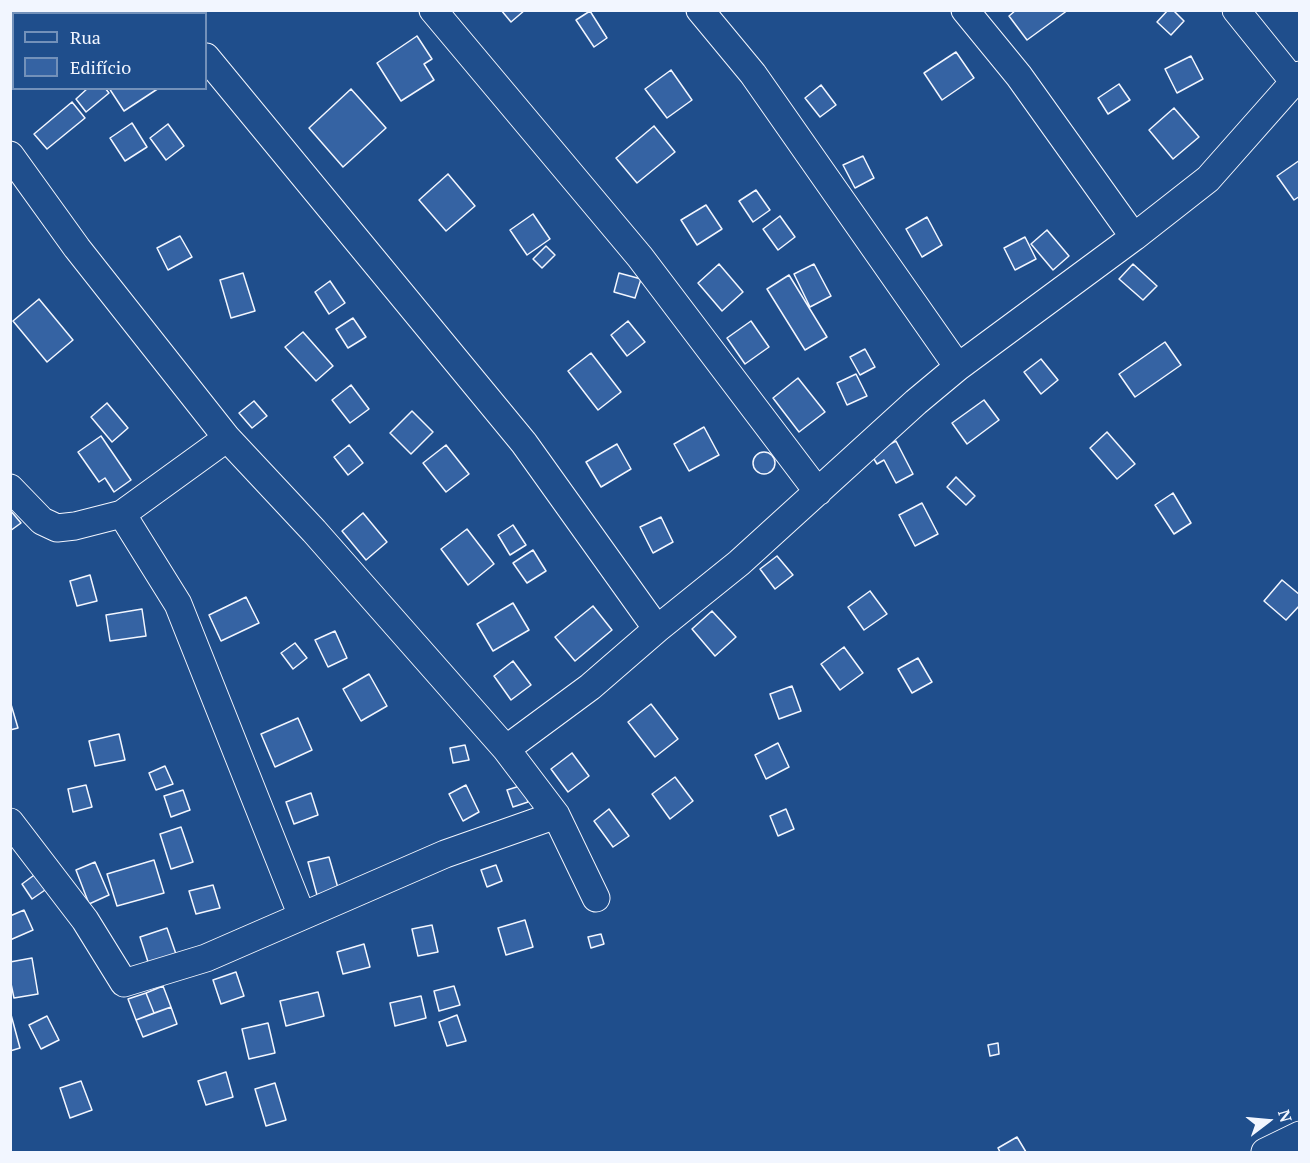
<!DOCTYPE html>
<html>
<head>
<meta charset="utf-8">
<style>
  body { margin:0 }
  #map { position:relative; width:1310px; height:1163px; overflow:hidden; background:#1f4e8c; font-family:"PT Serif",serif }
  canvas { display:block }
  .frame { position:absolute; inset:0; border:12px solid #f2f6ff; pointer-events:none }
  .legend { position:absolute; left:12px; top:12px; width:195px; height:78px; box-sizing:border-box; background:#1f4e8c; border:2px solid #7391ba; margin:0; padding:8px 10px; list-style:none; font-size:18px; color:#f2f6ff }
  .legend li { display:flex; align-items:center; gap:12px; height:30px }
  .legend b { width:30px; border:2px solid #7391ba }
  .north { position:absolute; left:1238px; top:1091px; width:60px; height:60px; -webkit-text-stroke:4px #1f4e8c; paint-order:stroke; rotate:74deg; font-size:16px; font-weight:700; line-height:24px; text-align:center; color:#f2f6ff }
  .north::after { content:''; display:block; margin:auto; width:21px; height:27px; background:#f2f6ff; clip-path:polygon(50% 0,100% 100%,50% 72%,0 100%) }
</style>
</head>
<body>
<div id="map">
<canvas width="1310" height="1163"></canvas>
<div class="frame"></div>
<ul class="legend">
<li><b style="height:8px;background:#1f4e8c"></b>Rua</li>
<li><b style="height:16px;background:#3563a3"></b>Edifício</li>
</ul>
<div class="north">N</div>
</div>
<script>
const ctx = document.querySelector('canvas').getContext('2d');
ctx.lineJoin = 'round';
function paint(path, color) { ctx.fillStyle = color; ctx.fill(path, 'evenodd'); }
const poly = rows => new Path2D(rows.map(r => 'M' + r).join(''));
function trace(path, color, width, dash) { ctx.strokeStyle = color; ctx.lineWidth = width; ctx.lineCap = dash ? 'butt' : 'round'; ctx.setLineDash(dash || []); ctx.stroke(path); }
const building = poly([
  [501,10,525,10,511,22,501,10],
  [1016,10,1068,10,1027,40,1009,16,1016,10],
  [1168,10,1173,10,1184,21,1171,35,1157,22,1168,10],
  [590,11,607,38,594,47,576,20,590,11],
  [417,36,432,59,424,64,434,80,401,101,377,63,417,36],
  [956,52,974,78,942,100,924,73,956,52],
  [1191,56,1203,79,1177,93,1165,69,1191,56],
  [671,70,692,100,667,118,645,89,671,70],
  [1119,84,1130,100,1108,114,1098,98,1119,84],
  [821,85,836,105,820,117,805,98,821,85],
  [88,88,105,88,109,93,86,112,76,99,88,88],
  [109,88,159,88,124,111,109,88],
  [351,89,386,128,343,167,309,128,351,89],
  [72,102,85,118,47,149,34,134,72,102],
  [1174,108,1199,137,1173,159,1149,130,1174,108],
  [132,123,147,147,125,161,110,138,132,123],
  [168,124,184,146,166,160,150,138,168,124],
  [654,126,675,152,637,183,616,158,654,126],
  [863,156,874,178,855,188,843,165,863,156],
  [1300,160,1300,196,1294,200,1277,176,1300,160],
  [448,174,475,206,446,231,419,200,448,174],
  [756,190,770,210,753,222,739,201,756,190],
  [706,205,722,229,697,245,681,220,706,205],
  [533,214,550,239,527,255,510,230,533,214],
  [780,216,795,237,778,250,763,229,780,216],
  [927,217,942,245,922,257,906,229,927,217],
  [1047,230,1069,256,1053,270,1031,244,1047,230],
  [180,236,192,257,168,270,157,248,180,236],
  [1025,237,1036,259,1015,270,1004,248,1025,237],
  [546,246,555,255,542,268,533,259,546,246],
  [719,264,743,292,722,311,698,283,719,264],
  [814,264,831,296,810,307,794,274,814,264],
  [1133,264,1157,286,1143,300,1119,279,1133,264],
  [243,273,255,311,231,318,220,280,243,273],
  [619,273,641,279,635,298,614,292,619,273],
  [789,275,827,337,805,350,767,289,789,275],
  [330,281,345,303,329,314,315,292,330,281],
  [39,299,73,340,47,362,13,321,39,299],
  [353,318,366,337,348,348,336,329,353,318],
  [628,321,645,342,627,356,611,335,628,321],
  [751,321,769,347,745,364,727,338,751,321],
  [303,332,333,366,316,381,285,347,303,332],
  [1165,342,1181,365,1135,397,1119,374,1165,342],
  [865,349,875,367,860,375,850,357,865,349],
  [591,353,621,392,598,410,568,371,591,353],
  [1041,359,1058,380,1041,394,1024,372,1041,359],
  [856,374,867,396,847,405,837,383,856,374],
  [798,378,825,412,799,432,773,398,798,378],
  [351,385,369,409,350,423,332,400,351,385],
  [984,400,999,420,967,444,952,423,984,400],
  [254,401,267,416,252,428,239,413,254,401],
  [107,403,128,428,112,442,91,417,107,403],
  [412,411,433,432,411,454,390,433,412,411],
  [704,427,719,455,689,471,674,444,704,427],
  [1107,432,1135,464,1117,479,1090,448,1107,432],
  [101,436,131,480,114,492,105,478,99,482,78,452,101,436],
  [896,441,913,474,896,483,884,460,877,464,871,454,896,441],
  [617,444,631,469,601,487,586,462,617,444],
  [349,445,363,463,348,475,334,457,349,445],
  [446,445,469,474,446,492,423,463,446,445],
  '753 463a11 11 0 1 1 22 0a11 11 0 1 1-22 0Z',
  [956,477,975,496,966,505,947,487,956,477],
  [1173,493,1191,523,1174,534,1155,505,1173,493],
  [922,503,938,534,915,546,899,515,922,503],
  [10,510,21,523,10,531,10,510],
  [363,513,387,542,366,560,342,531,363,513],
  [661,517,673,542,653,553,640,527,661,517],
  [513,525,526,545,510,555,498,535,513,525],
  [467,529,494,564,468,585,441,549,467,529],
  [533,550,546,571,527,583,513,563,533,550],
  [777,556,793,575,775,589,760,569,777,556],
  [90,575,97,601,77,606,70,581,90,575],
  [1282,580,1300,595,1300,605,1286,620,1264,601,1282,580],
  [870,591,887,614,864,630,848,607,870,591],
  [246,597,259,623,221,641,209,615,246,597],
  [513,603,529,630,493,651,477,624,513,603],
  [593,606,612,630,575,661,555,637,593,606],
  [142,609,146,636,110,641,106,615,142,609],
  [712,611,736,637,715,656,692,629,712,611],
  [335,631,347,658,328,667,315,640,335,631],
  [295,643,307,658,293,669,281,653,295,643],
  [844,647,863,673,840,690,821,664,844,647],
  [918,658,932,682,912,693,898,669,918,658],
  [513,661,531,685,511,700,494,676,513,661],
  [369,674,387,706,361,721,343,689,369,674],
  [792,686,801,711,779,719,770,694,792,686],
  [10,701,18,728,10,730,10,701],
  [651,704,678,739,655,757,628,722,651,704],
  [298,718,312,750,275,767,261,734,298,718],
  [119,734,125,760,95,766,89,741,119,734],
  [778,743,789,767,766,779,755,755,778,743],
  [465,745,469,760,453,763,450,748,465,745],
  [572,753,589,776,568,792,551,769,572,753],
  [165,766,173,784,156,790,149,773,165,766],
  [675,777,693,801,670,819,652,794,675,777],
  [86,785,92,807,73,812,68,789,86,785],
  [466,785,479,812,463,821,449,794,466,785],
  [523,785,528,802,513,807,507,790,523,785],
  [183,790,190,810,171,817,164,796,183,790],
  [311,793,318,815,294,824,286,802,311,793],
  [609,809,629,836,613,847,594,821,609,809],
  [786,809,794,829,778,836,770,816,786,809],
  [181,827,193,862,171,869,160,834,181,827],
  [329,857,338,888,317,895,308,862,329,857],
  [154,860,164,893,117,906,107,874,154,860],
  [95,862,109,895,89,904,76,870,95,862],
  [496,865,502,881,487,887,481,870,496,865],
  [37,873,48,888,32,899,22,884,37,873],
  [213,885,220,908,196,914,189,891,213,885],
  [24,910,33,930,10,940,10,916,24,910],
  [525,920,533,947,506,955,498,928,525,920],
  [432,925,438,952,418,956,412,929,432,925],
  [167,928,177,957,149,965,140,937,167,928],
  [601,934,604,944,591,948,588,937,601,934],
  [364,944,370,967,343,974,337,952,364,944],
  [32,958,38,994,14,998,10,979,10,962,32,958],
  [236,972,244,996,221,1004,213,980,236,972],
  [163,986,171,1007,154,1013,146,993,163,986],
  [454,986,460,1005,439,1011,434,991,454,986],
  [318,992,324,1016,286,1026,280,1001,318,992],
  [146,993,154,1013,136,1020,128,999,146,993],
  [421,996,426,1018,395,1026,390,1003,421,996],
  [171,1007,177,1024,143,1037,136,1020,171,1007],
  [10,1011,20,1048,10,1051,10,1011],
  [457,1015,466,1041,447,1046,439,1022,457,1015],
  [47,1016,59,1040,41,1049,29,1025,47,1016],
  [268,1023,275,1053,249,1059,242,1029,268,1023],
  [998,1043,999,1054,990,1056,988,1045,998,1043],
  [226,1072,233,1097,206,1105,198,1081,226,1072],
  [81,1081,92,1110,70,1118,60,1088,81,1081],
  [275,1083,286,1120,266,1126,255,1089,275,1083],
  [1017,1137,1026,1152,1000,1152,998,1148,1017,1137]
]);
paint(building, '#3563a3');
trace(building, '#f2f6ff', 1.5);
const minor = poly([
  [168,10,170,14],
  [433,10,640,257,818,492],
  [700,10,753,74,958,367],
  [965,10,1019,76,1134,237],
  [1236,10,1294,82],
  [206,57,524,443,657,629],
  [10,155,77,248,227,438,314,531,506,749,556,815,596,898],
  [10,488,42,521,57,528,75,526,122,514,227,438],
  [122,514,178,604,302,916],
  [506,749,590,687,657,629,739,563,916,402,958,367,1134,237,1208,179,1300,75],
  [10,822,85,920,124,983,206,958,445,854,556,815],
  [1265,1152,1300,1135]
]);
trace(minor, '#f2f6ff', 29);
trace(minor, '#1f4e8c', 27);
</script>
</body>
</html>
